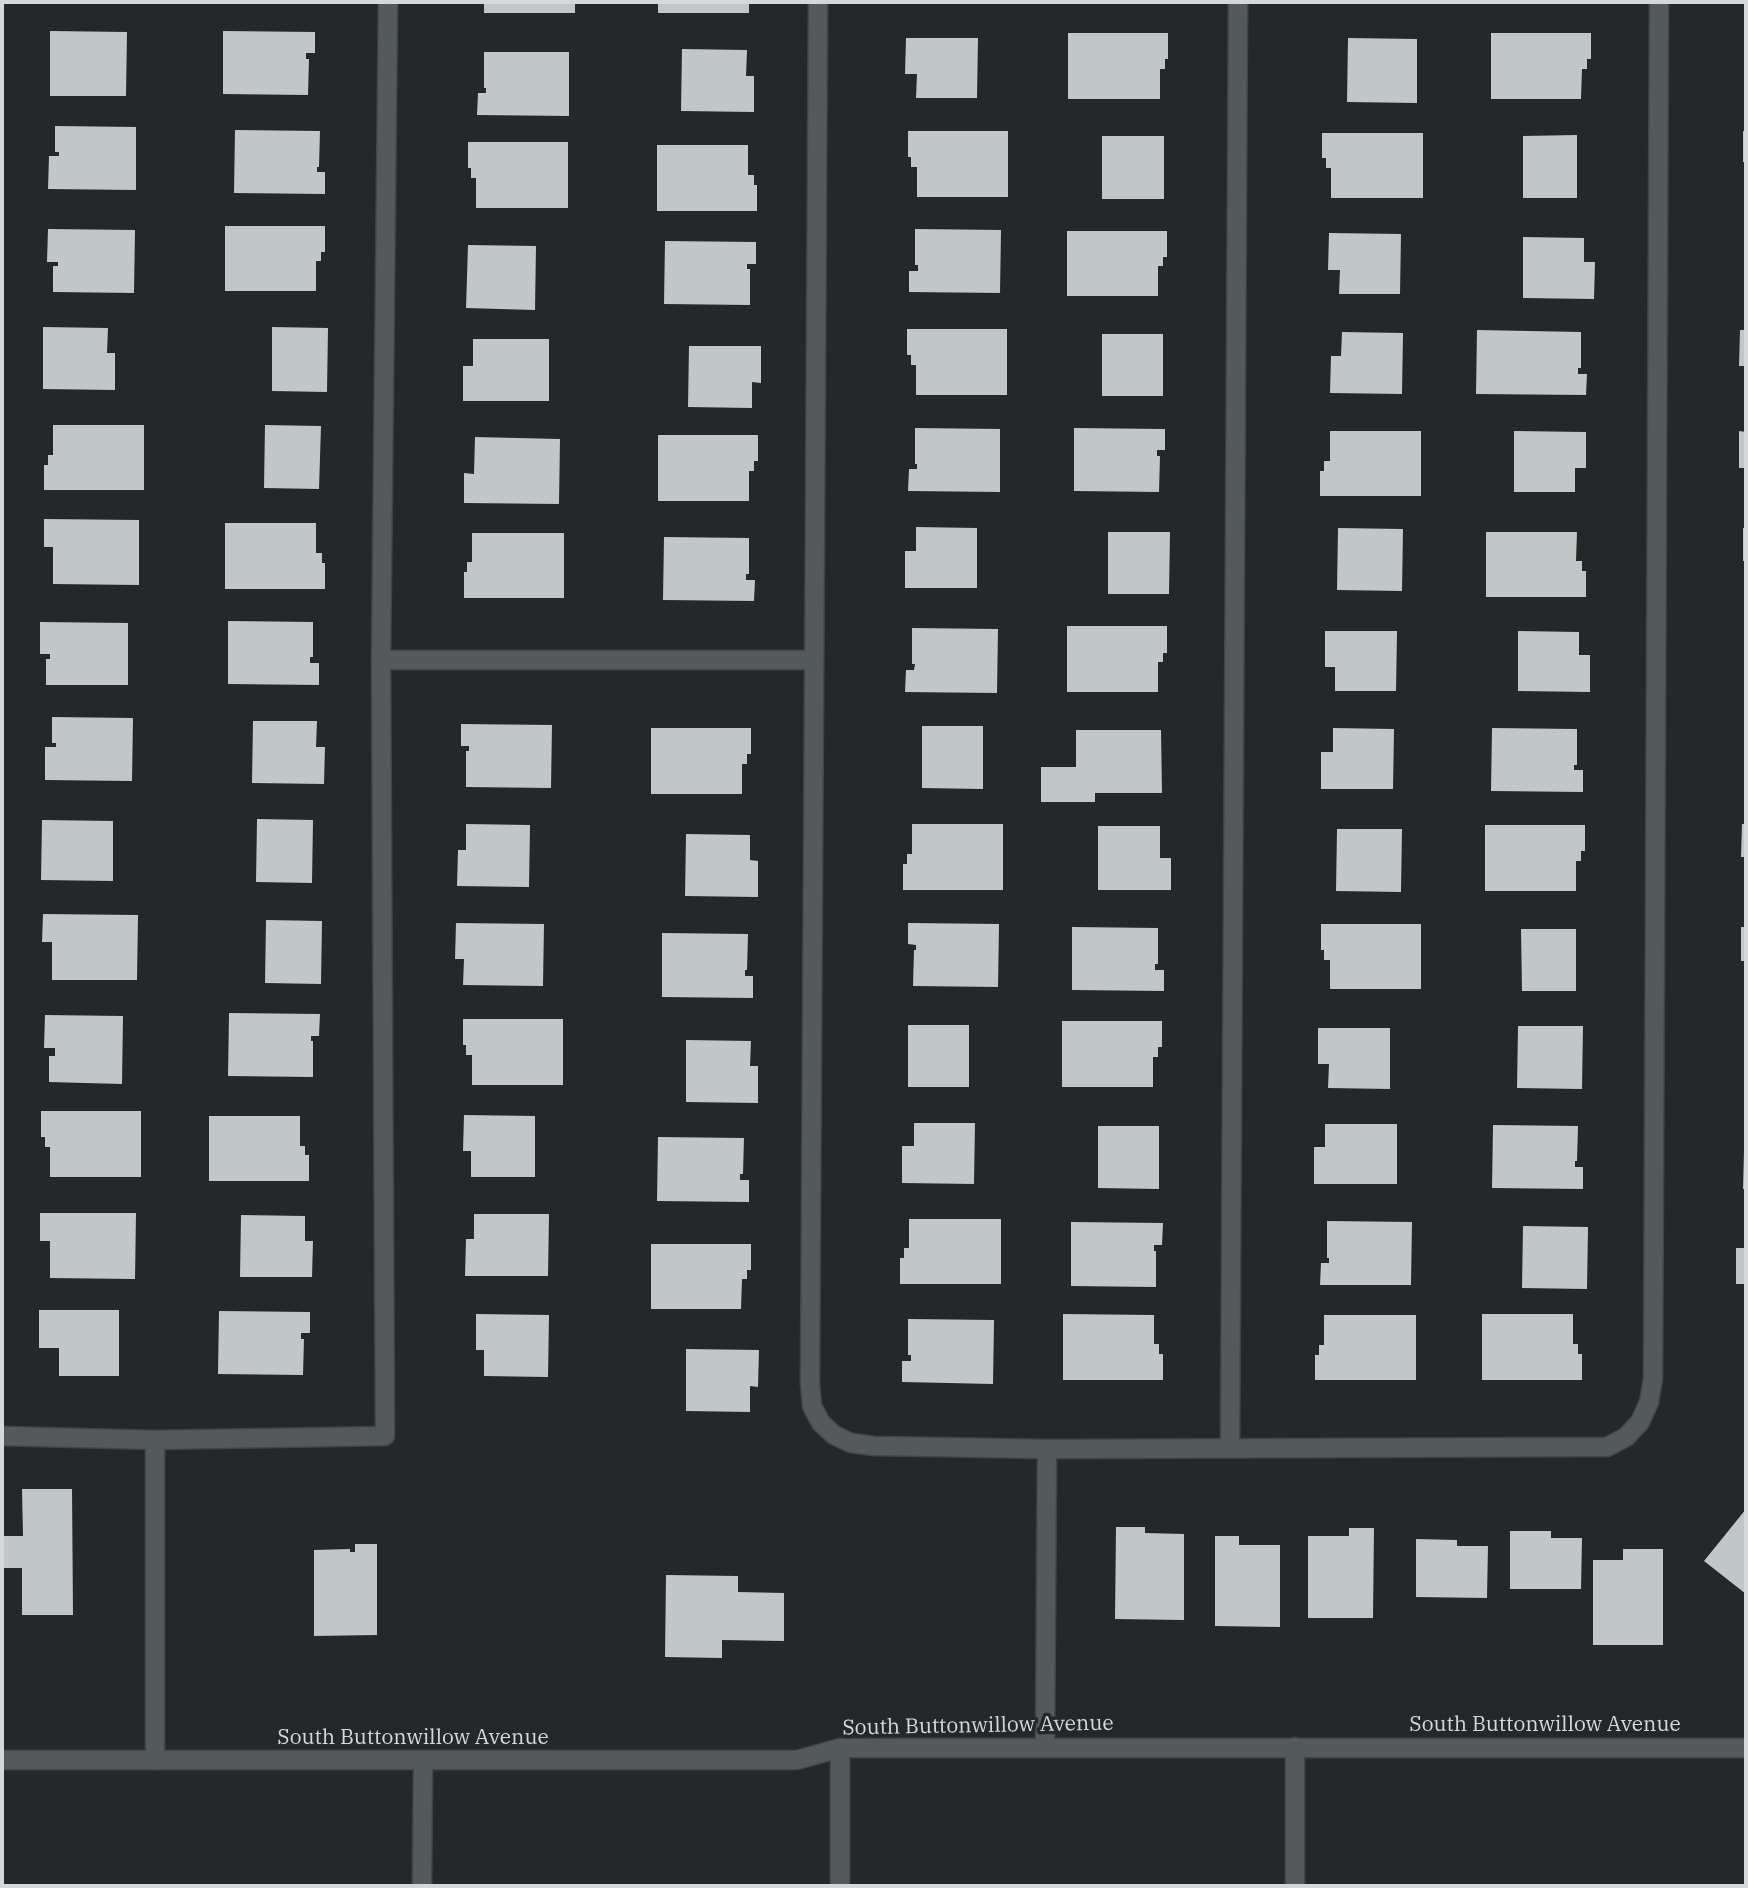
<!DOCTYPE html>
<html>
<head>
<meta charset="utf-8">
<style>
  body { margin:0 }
  #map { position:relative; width:1748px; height:1888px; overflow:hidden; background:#242828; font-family:"IBM Plex Serif",serif }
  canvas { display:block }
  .frame { position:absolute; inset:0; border:4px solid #d5d8d8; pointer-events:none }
</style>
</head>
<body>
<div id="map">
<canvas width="1748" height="1888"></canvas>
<div class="frame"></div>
</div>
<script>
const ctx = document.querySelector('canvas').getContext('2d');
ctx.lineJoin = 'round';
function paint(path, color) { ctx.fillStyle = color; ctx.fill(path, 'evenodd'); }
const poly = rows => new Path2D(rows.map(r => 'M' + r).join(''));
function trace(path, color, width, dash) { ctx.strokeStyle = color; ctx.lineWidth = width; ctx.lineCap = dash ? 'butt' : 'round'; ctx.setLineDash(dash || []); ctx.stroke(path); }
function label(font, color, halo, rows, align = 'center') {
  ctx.font = font + ' "IBM Plex Serif",serif'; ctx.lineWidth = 7; ctx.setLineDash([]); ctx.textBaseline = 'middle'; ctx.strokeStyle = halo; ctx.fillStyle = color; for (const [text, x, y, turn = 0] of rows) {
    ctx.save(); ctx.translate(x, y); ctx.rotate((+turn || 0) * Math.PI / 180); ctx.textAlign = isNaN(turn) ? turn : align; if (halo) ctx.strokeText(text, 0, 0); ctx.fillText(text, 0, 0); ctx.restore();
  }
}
paint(poly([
  [484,2,575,2,575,13,484,13],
  [658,2,749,2,749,13,658,13],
  [50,31,127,32,126,96,50,96],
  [223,31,315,32,315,53,306,53,306,59,309,59,308,95,223,94],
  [1068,33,1168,33,1168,59,1165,59,1165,69,1160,69,1160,99,1068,99],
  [1491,33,1591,33,1591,59,1587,59,1587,69,1582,69,1581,99,1491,99],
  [906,38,978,38,977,98,916,98,917,74,905,74],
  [1348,38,1417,39,1417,103,1347,102],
  [682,49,747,50,746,76,754,76,754,112,681,111],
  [484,52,569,52,569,116,477,115,478,93,486,93,486,88,484,88],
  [55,126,136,127,136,190,48,189,49,156,59,156,59,152,55,152],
  [235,130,320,131,319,167,317,167,317,172,325,172,325,194,234,193],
  [908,131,1008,131,1008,197,917,197,917,167,911,167,911,157,908,157],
  [1743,131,1746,131,1746,162,1743,162],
  [1322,133,1423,133,1423,198,1331,198,1331,168,1326,168,1326,158,1322,158],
  [1577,135,1577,198,1523,198,1523,136],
  [1102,136,1164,136,1164,199,1102,199],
  [468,142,568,142,568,208,476,208,476,178,471,178,471,168,468,168],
  [657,145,748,145,748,175,754,175,754,185,757,185,757,211,657,211],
  [225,226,325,226,325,252,321,252,321,261,316,261,316,291,225,291],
  [48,229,135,230,134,293,53,292,53,266,58,266,58,262,47,262],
  [915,229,1001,230,1000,293,909,292,909,271,918,271,918,265,915,265],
  [1067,231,1167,231,1167,257,1163,257,1163,266,1158,266,1158,296,1067,296],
  [1329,233,1401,234,1400,294,1339,294,1340,270,1328,270],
  [1523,237,1584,238,1584,262,1595,262,1594,299,1523,298],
  [665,241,756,242,756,264,747,264,747,269,750,269,750,305,664,304],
  [468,245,536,246,535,310,466,308],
  [43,327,108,328,107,353,115,353,115,390,43,389],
  [272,327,328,328,327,392,272,391],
  [907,329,1007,329,1007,395,916,395,916,365,911,365,911,355,907,355],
  [1477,330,1581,332,1581,368,1578,368,1578,374,1587,374,1586,395,1476,394],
  [1740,330,1746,330,1746,366,1739,366],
  [1342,332,1403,333,1402,394,1330,393,1331,356,1341,356],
  [1102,334,1163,334,1163,396,1102,396],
  [473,339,549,339,549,401,463,401,463,366,473,366],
  [689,346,761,346,761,383,752,382,752,408,688,407],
  [53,425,144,425,144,490,44,490,44,465,48,465,48,455,53,455],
  [265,425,321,426,319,489,264,488],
  [915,428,1000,429,1000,492,908,491,909,469,917,469,917,464,915,464],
  [1074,428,1165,429,1165,450,1157,450,1157,456,1160,456,1159,492,1074,491],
  [1330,431,1421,431,1421,496,1320,496,1320,471,1324,471,1324,461,1330,461],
  [1514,431,1586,432,1586,468,1575,468,1575,492,1514,492],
  [1739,431,1746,432,1746,468,1739,468],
  [658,435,758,435,758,461,754,461,754,471,749,471,749,501,658,501],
  [475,437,560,439,559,504,464,503,464,473,474,474],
  [44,519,139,520,139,585,53,584,53,547,44,547],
  [225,523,316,523,316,553,322,553,322,563,325,563,325,589,225,589],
  [916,527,977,528,977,588,905,588,905,551,916,551],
  [1338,528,1403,529,1402,591,1337,590],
  [1743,528,1746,528,1746,561,1743,561],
  [1108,532,1170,532,1169,594,1108,594],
  [1486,532,1577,532,1576,561,1582,561,1582,571,1586,571,1586,597,1486,597],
  [472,533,564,533,564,598,464,598,464,572,467,572,467,562,472,562],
  [664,537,749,538,749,574,746,574,746,580,755,580,754,601,663,600],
  [228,621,313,622,313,657,310,657,310,663,319,663,319,685,228,684],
  [40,622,128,623,128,685,46,685,46,659,50,659,50,654,40,654],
  [1067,626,1167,626,1167,653,1163,653,1163,662,1158,662,1158,692,1067,692],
  [912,628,998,629,997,693,905,692,906,670,914,670,915,664,912,664],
  [1325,631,1397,631,1396,691,1335,691,1335,667,1325,667],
  [1518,631,1579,632,1579,655,1590,655,1590,692,1518,691],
  [52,717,133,718,132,781,45,780,45,747,56,747,56,743,52,743],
  [253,721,317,721,316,747,325,747,324,784,252,783],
  [461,724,552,725,551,788,466,787,466,751,469,751,469,746,461,746],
  [922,726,983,726,983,789,922,788],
  [651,728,751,728,751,754,747,754,747,764,742,764,742,794,651,794],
  [1333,728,1394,729,1393,789,1321,789,1321,752,1333,752],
  [1492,728,1577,729,1577,765,1574,765,1574,770,1583,770,1583,792,1491,791],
  [1076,730,1161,730,1162,793,1095,793,1095,802,1041,802,1041,767,1076,767],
  [257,819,313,820,312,883,256,882],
  [42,820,113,821,113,881,41,880],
  [466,824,530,825,529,887,457,886,458,850,466,850],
  [912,824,1003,824,1003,890,903,890,903,864,907,864,907,854,912,854],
  [1742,824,1746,824,1746,857,1741,857],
  [1485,825,1585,825,1585,851,1581,851,1581,861,1576,861,1576,891,1485,891],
  [1098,826,1160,826,1160,858,1171,858,1171,890,1098,890],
  [1337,829,1402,829,1401,892,1336,891],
  [686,834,750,835,750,860,758,861,758,897,685,896],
  [43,914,138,915,137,980,52,980,52,942,42,942],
  [266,920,322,921,321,984,265,983],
  [456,923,544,924,543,986,463,985,464,959,455,959],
  [908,923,999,924,998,987,913,986,914,950,916,950,916,945,908,944],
  [1321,924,1421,924,1421,989,1330,989,1330,960,1324,960,1324,950,1321,950],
  [1072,927,1158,928,1158,964,1155,964,1155,970,1164,970,1164,991,1072,990],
  [1741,927,1746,927,1746,961,1741,961],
  [1521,929,1576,929,1576,991,1522,991],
  [662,933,748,934,747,970,745,970,745,976,753,976,753,998,662,997],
  [229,1013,320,1014,319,1036,311,1036,311,1041,313,1041,313,1077,228,1076],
  [45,1015,123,1016,122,1084,49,1082,49,1056,55,1056,55,1048,44,1048],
  [463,1019,563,1019,563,1085,472,1085,472,1055,466,1055,466,1045,463,1045],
  [1062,1021,1162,1021,1162,1047,1158,1047,1158,1057,1153,1057,1153,1087,1062,1087],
  [908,1025,969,1025,969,1087,908,1087],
  [1518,1026,1583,1026,1582,1089,1517,1088],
  [1318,1028,1390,1028,1390,1089,1328,1088,1329,1064,1318,1064],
  [686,1040,751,1041,750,1066,758,1066,758,1103,686,1102],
  [41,1111,141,1111,141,1177,50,1177,50,1147,45,1147,45,1137,41,1137],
  [464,1115,535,1116,535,1177,471,1177,471,1151,463,1151],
  [209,1116,300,1116,300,1146,305,1146,305,1155,309,1155,309,1181,209,1181],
  [914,1123,975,1123,974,1184,902,1183,902,1146,914,1146],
  [1325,1124,1397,1124,1397,1184,1314,1184,1314,1147,1325,1147],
  [1493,1125,1578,1126,1577,1161,1575,1161,1575,1167,1583,1167,1583,1189,1492,1188],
  [1098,1126,1159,1126,1159,1189,1098,1188],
  [658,1137,744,1138,743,1174,740,1174,740,1180,749,1180,749,1202,657,1201],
  [1744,1151,1746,1151,1746,1189,1743,1189],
  [40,1213,136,1213,135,1279,50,1278,50,1241,40,1241],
  [474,1214,549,1214,548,1276,465,1276,466,1239,474,1239],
  [241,1215,305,1216,305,1241,313,1241,312,1277,240,1277],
  [909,1219,1001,1219,1001,1284,900,1284,900,1258,904,1258,904,1248,909,1248],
  [1327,1221,1412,1222,1411,1285,1320,1285,1321,1263,1329,1263,1329,1258,1327,1258],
  [1071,1222,1163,1223,1162,1245,1154,1245,1154,1251,1156,1251,1156,1287,1071,1286],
  [1523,1226,1588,1227,1587,1289,1522,1288],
  [651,1244,751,1244,751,1270,747,1270,747,1279,742,1279,741,1309,651,1309],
  [1736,1248,1746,1248,1746,1284,1736,1284],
  [39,1310,119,1310,119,1376,59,1376,59,1348,39,1348],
  [219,1311,310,1312,310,1333,301,1333,301,1339,304,1339,303,1375,218,1374],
  [476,1314,549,1315,548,1377,484,1376,484,1350,476,1350],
  [1063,1314,1154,1315,1154,1344,1159,1344,1159,1354,1163,1354,1163,1380,1063,1380],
  [1482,1314,1573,1314,1573,1344,1578,1344,1578,1354,1582,1354,1582,1380,1482,1380],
  [1324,1315,1416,1315,1416,1380,1315,1380,1315,1355,1319,1355,1319,1345,1324,1345],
  [908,1319,994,1320,993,1384,902,1382,902,1361,911,1361,911,1355,908,1355],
  [686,1349,759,1350,758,1387,750,1386,750,1412,686,1411],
  [22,1489,72,1489,73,1615,22,1615,22,1568,4,1568,4,1536,23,1536],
  [1746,1509,1746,1594,1704,1561],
  [1116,1527,1145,1527,1145,1533,1184,1534,1184,1620,1115,1619],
  [1349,1528,1374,1528,1373,1618,1308,1618,1308,1536,1349,1536],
  [1510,1531,1551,1531,1551,1538,1582,1538,1581,1589,1510,1589],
  [1215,1536,1239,1536,1239,1545,1280,1545,1280,1627,1215,1626],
  [1416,1539,1457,1540,1457,1546,1488,1546,1487,1598,1416,1597],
  [355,1544,377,1544,377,1635,314,1636,314,1550,350,1549,350,1552,355,1552],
  [1623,1549,1663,1549,1663,1645,1593,1645,1593,1560,1623,1560],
  [666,1575,738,1576,738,1592,784,1593,784,1641,722,1640,722,1658,665,1657]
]), '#c1c7c6');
const minor = poly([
  [818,2,810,1383,812,1406,821,1423,834,1435,851,1443,874,1446,1047,1449,1607,1447,1626,1437,1640,1422,1649,1402,1653,1379,1659,2],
  [381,660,814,660],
  [2,1436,155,1440,385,1436,381,660,388,2],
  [1230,1447,1238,2],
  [1045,1747,1047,1449],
  [840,1748,840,1886],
  [155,1760,155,1440],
  [422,1886,423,1761],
  [1295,1886,1295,1747]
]);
const tertiary = poly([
  [2,1760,797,1760,840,1748,1746,1748]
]);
trace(minor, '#414545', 21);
trace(tertiary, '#414545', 21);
trace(minor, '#545959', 18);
trace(tertiary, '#545959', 18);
label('21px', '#d5d8d8', '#242828', [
  ["South Buttonwillow Avenue",1545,1725],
  ["South Buttonwillow Avenue",978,1726,-1],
  ["South Buttonwillow Avenue",413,1738]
]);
</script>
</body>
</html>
